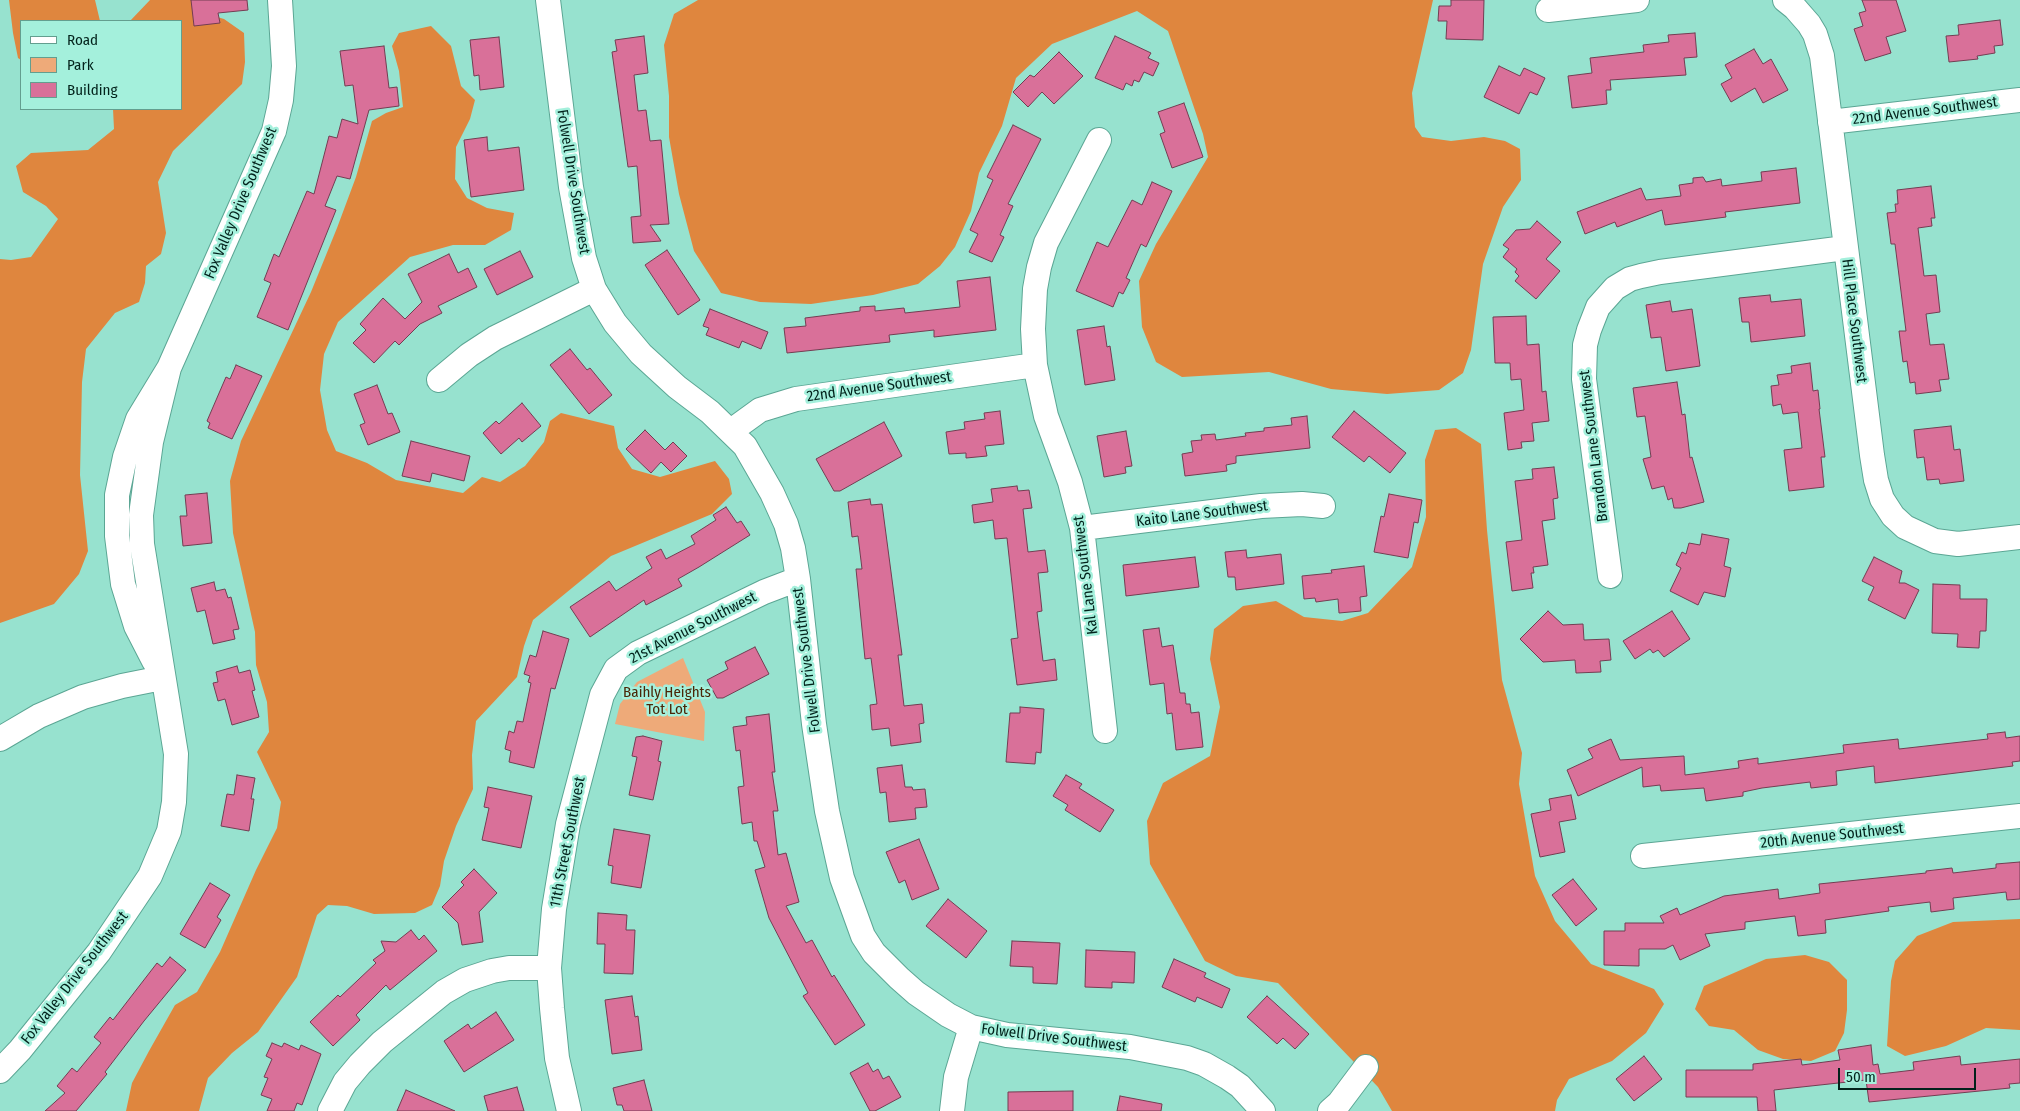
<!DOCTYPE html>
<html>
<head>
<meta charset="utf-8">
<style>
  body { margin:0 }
  #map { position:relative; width:2020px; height:1111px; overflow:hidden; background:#97e2cf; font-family:"Fira Sans Condensed",sans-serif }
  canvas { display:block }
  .legend { position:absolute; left:20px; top:20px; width:162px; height:90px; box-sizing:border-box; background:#a4f0dc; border:1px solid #639e8f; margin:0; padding:6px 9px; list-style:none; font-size:15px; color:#02221b }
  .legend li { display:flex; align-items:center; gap:10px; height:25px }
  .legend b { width:25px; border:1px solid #639e8f }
  .scale { position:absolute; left:1838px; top:1068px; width:138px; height:22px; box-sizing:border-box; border:2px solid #02221b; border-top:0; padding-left:6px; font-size:15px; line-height:18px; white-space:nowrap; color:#02221b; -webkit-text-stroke:4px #a4f0dc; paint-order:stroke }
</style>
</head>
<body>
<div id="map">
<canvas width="2020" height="1111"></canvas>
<ul class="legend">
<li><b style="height:6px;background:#fff"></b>Road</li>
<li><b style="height:14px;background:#eeaa79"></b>Park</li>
<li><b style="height:14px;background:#d97099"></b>Building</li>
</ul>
<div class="scale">50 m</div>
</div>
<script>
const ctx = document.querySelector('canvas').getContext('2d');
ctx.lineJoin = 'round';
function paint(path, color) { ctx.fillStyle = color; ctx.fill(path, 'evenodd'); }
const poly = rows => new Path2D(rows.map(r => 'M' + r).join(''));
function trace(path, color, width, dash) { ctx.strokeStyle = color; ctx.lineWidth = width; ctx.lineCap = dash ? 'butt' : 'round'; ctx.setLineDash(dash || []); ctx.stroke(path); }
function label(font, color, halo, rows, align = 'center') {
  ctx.font = font + ' "Fira Sans Condensed",sans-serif'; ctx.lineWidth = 5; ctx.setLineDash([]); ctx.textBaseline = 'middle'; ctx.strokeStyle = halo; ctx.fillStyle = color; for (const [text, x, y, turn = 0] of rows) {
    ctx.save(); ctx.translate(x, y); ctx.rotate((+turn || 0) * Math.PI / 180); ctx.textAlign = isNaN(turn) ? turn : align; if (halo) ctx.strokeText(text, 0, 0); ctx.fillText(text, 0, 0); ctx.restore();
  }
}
paint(poly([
  [683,658,705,712,704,741,615,724,620,704,637,682]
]), '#eeaa79');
paint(poly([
  [9,0,95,0,100,21,21,21,21,60,18,58,13,33],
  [150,0,198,0,200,12,224,19,244,33,245,62,242,84,173,151,158,182,166,233,161,254,146,266,145,283,139,302,115,313,86,349,82,382,80,475,88,551,79,574,54,604,0,623,0,259,11,260,31,257,58,219,46,206,23,192,16,166,31,153,88,150,114,129,113,109,181,109,181,21,130,21],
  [698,0,1433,0,1412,93,1415,127,1422,137,1451,141,1484,137,1505,141,1520,149,1521,180,1503,207,1483,264,1471,350,1463,373,1439,390,1387,394,1331,389,1269,372,1182,377,1156,362,1142,327,1139,281,1156,244,1208,157,1203,134,1168,31,1137,11,1052,44,1016,78,1002,126,979,173,971,211,955,247,940,266,918,284,873,295,811,304,760,302,721,293,694,251,679,194,669,137,669,96,664,45,674,14],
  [431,26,451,46,461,86,475,100,470,119,456,147,455,179,467,198,487,208,514,213,511,230,485,245,453,245,410,257,338,322,324,354,320,390,327,430,336,451,367,463,396,480,463,493,482,477,500,482,525,466,544,442,550,421,561,413,614,426,618,448,632,469,660,477,715,461,729,479,732,494,712,514,611,556,533,620,524,646,517,677,476,721,472,755,473,789,456,826,444,861,440,886,432,905,415,913,374,914,347,906,328,905,317,915,297,977,258,1032,232,1053,208,1078,199,1111,126,1111,132,1083,149,1051,175,1005,197,992,220,952,256,870,277,828,281,802,257,752,269,732,267,702,256,665,255,632,233,533,230,481,241,441,311,292,337,228,356,177,372,121,386,113,403,107,399,71,392,46,399,33],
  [1456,428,1481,444,1487,530,1502,680,1522,753,1519,784,1535,876,1555,921,1591,964,1654,989,1664,1004,1646,1033,1612,1061,1569,1079,1557,1100,1555,1111,1392,1111,1378,1087,1278,983,1236,976,1205,961,1150,864,1147,821,1163,783,1210,756,1220,707,1210,659,1214,629,1243,606,1276,601,1304,617,1342,621,1368,613,1412,567,1426,517,1425,460,1435,430],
  [2020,919,2020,1030,1986,1028,1946,1046,1905,1056,1887,1046,1891,981,1895,961,1917,936,1953,922],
  [1805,955,1829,962,1847,980,1847,1010,1844,1033,1835,1051,1811,1061,1783,1059,1758,1050,1734,1030,1709,1026,1695,1009,1704,986,1766,959]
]), '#df863e');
const building = poly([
  [191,0,247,0,248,10,218,13,220,23,194,26,191,0],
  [1451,0,1484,0,1483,40,1446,39,1447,21,1438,21,1439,6,1451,6,1451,0],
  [1862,0,1896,0,1906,31,1886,37,1891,53,1865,61,1854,29,1863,26,1859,13,1866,11,1862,0],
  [2000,20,2003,45,1994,46,1995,53,1977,56,1978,59,1949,62,1946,36,1959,35,1958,25,2000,20],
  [1695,33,1697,57,1684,58,1686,75,1610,80,1611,90,1606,90,1607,104,1572,108,1568,76,1592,73,1590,58,1644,52,1643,45,1669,42,1668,35,1695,33],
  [644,36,648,73,634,75,638,111,646,110,650,141,661,140,669,224,650,225,661,241,633,243,631,217,641,216,637,166,628,167,612,52,617,51,615,40,644,36],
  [1115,36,1151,53,1148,58,1159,63,1153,76,1144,72,1139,82,1134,80,1132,86,1126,83,1123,90,1095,78,1115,36],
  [499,37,504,87,480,90,479,75,474,76,470,40,499,37],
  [384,46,389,88,397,87,399,106,369,110,350,179,337,176,325,206,336,210,288,330,257,317,271,283,264,280,274,254,279,257,307,191,314,194,329,136,337,138,342,119,358,124,353,85,345,86,340,51,384,46],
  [1754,49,1763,64,1771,59,1788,90,1763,103,1755,88,1731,102,1721,84,1732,78,1725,65,1754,49],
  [1059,52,1083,76,1054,104,1042,92,1028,107,1013,92,1030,75,1034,77,1059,52],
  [1499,66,1520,76,1524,68,1545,78,1537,95,1530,92,1519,114,1484,97,1499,66],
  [1184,103,1203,157,1172,168,1160,134,1165,132,1158,112,1184,103],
  [1013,125,1041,139,1008,204,1013,206,1000,235,1004,237,992,262,969,252,978,234,970,230,993,180,987,177,1013,125],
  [487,137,488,151,519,147,524,190,471,197,464,140,487,137],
  [1796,168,1800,203,1725,212,1726,217,1665,225,1662,210,1617,227,1615,222,1585,234,1577,212,1641,188,1646,200,1681,196,1679,185,1693,183,1693,178,1703,177,1706,182,1721,179,1722,186,1762,181,1761,172,1796,168],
  [1152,182,1172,191,1146,247,1141,244,1126,278,1130,280,1123,294,1119,292,1113,307,1076,291,1097,242,1108,247,1132,200,1142,205,1152,182],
  [1931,186,1935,218,1931,218,1932,226,1918,228,1924,276,1936,275,1940,312,1926,314,1930,345,1944,344,1949,379,1939,380,1941,391,1916,394,1915,382,1910,383,1907,361,1903,362,1899,331,1906,331,1895,244,1891,244,1887,213,1896,212,1895,204,1898,204,1897,190,1931,186],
  [1537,221,1561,242,1546,259,1560,271,1536,299,1515,281,1519,276,1515,272,1517,269,1503,257,1509,249,1503,245,1516,230,1530,229,1537,221],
  [667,250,700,300,678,315,645,265,667,250],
  [520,251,533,277,497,295,484,269,520,251],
  [449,254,458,273,468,268,477,287,438,306,442,313,420,324,399,345,395,341,374,363,353,343,366,330,360,324,383,298,405,319,422,302,408,274,449,254],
  [990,277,996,330,934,337,934,330,889,335,890,342,787,353,784,328,806,326,805,318,860,311,860,307,875,306,875,311,904,308,905,313,960,307,957,281,990,277],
  [1770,295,1771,302,1801,299,1805,336,1751,342,1749,322,1742,322,1739,298,1770,295],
  [1670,301,1672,312,1692,309,1700,366,1666,371,1661,337,1651,338,1646,305,1670,301],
  [710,309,768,332,761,349,742,341,739,348,706,335,709,328,703,326,710,309],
  [1526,316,1527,345,1539,344,1542,392,1546,391,1549,421,1532,423,1534,441,1521,442,1522,448,1508,450,1504,413,1524,410,1521,379,1511,380,1510,363,1495,363,1493,317,1526,316],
  [1104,326,1107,347,1110,346,1115,380,1085,385,1077,330,1104,326],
  [570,349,587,370,590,368,612,395,589,414,550,365,570,349],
  [1810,363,1813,391,1818,390,1820,409,1819,409,1825,457,1821,457,1824,487,1789,491,1784,450,1802,448,1798,412,1783,414,1781,404,1773,406,1771,386,1779,385,1777,375,1792,373,1791,366,1810,363],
  [236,365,262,376,232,439,208,428,210,423,207,421,226,377,230,379,236,365],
  [1677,382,1682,415,1685,414,1690,458,1692,457,1704,502,1681,508,1674,508,1672,498,1668,500,1664,486,1652,489,1643,459,1651,457,1645,416,1637,417,1633,388,1677,382],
  [377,385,388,414,392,413,400,432,368,445,360,425,365,423,354,394,377,385],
  [522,403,541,426,522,442,519,438,501,454,483,433,496,421,499,424,522,403],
  [1000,411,1004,444,985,446,987,456,966,458,966,453,949,454,946,432,965,429,964,422,985,419,984,413,1000,411],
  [1354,411,1406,453,1390,473,1369,456,1364,462,1332,437,1354,411],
  [1307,416,1310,448,1236,456,1236,463,1226,465,1227,471,1185,476,1182,454,1193,452,1191,441,1202,440,1201,435,1215,434,1216,440,1246,436,1245,433,1264,431,1264,428,1292,425,1291,418,1307,416],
  [884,422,902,456,840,491,834,491,816,459,884,422],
  [1951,426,1954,450,1960,449,1964,481,1940,484,1939,479,1927,480,1924,457,1917,458,1914,430,1951,426],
  [645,430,665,450,673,442,687,456,671,472,661,462,651,473,626,449,645,430],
  [1126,431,1132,466,1125,467,1126,473,1104,477,1097,436,1126,431],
  [411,441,470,456,464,481,432,473,430,482,402,476,411,441],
  [1554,467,1558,498,1553,499,1555,519,1542,521,1548,565,1533,567,1534,573,1531,573,1533,588,1512,591,1506,542,1522,540,1515,481,1533,479,1532,469,1554,467],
  [1017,486,1018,491,1029,490,1032,508,1023,509,1028,552,1045,550,1048,572,1038,573,1042,611,1037,612,1043,661,1055,659,1057,680,1017,685,1011,639,1018,638,1007,538,995,539,993,520,974,523,972,505,993,502,991,489,1017,486],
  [207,493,212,543,183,546,180,516,187,516,185,495,207,493],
  [1389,494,1422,500,1418,523,1414,522,1408,558,1374,552,1381,516,1384,517,1389,494],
  [870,499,871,505,882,504,902,655,898,655,904,706,922,704,924,723,919,724,921,742,891,746,889,728,872,730,870,705,877,704,871,658,865,659,856,569,862,569,858,536,852,537,848,502,870,499],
  [726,507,737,523,741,521,750,535,699,567,678,579,682,586,646,605,644,600,590,637,570,607,609,581,616,591,652,568,646,557,661,549,666,559,695,544,691,536,716,520,713,515,726,507],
  [1702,534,1729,539,1724,566,1731,568,1725,597,1704,592,1698,605,1670,591,1681,568,1676,565,1682,552,1686,554,1689,543,1700,545,1702,534],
  [1246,550,1247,558,1281,554,1284,584,1236,590,1235,577,1228,577,1225,552,1246,550],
  [1195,557,1199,587,1126,596,1123,565,1195,557],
  [1874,557,1902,571,1899,583,1905,583,1919,590,1905,619,1868,600,1874,587,1862,581,1874,557],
  [1364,566,1367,596,1360,597,1361,611,1339,613,1338,599,1316,602,1315,598,1304,599,1302,576,1332,573,1331,570,1364,566],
  [214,582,216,591,225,589,228,598,231,597,239,629,233,630,235,639,213,644,205,610,197,612,191,588,214,582],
  [1933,584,1960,585,1960,599,1987,599,1986,631,1980,631,1979,648,1957,647,1958,634,1932,633,1933,584],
  [1548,611,1563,625,1583,624,1584,640,1609,639,1611,660,1600,661,1601,672,1576,673,1575,660,1543,662,1520,639,1548,611],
  [1672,611,1690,639,1664,657,1658,650,1653,653,1650,649,1635,659,1623,641,1672,611],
  [1159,628,1162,647,1173,645,1180,693,1185,693,1186,704,1190,704,1191,713,1199,712,1203,747,1176,750,1172,713,1167,714,1164,683,1150,685,1143,630,1159,628],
  [543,631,569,639,555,689,551,688,534,768,509,762,511,751,505,749,509,731,514,733,517,721,523,722,531,683,528,682,530,676,524,674,530,655,536,657,543,631],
  [755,647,769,674,723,698,717,698,707,680,728,669,725,662,755,647],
  [237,666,239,673,250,670,255,690,252,691,259,717,232,725,225,699,218,701,213,683,218,682,216,672,237,666],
  [1020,707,1044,709,1041,753,1036,752,1035,764,1006,762,1010,713,1020,713,1020,707],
  [769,714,775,772,772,772,778,811,773,811,778,855,786,853,799,902,786,906,806,943,812,940,832,977,834,975,865,1025,835,1045,803,996,808,993,769,918,755,870,765,867,757,841,754,841,752,822,742,824,738,787,744,786,740,750,736,751,733,727,747,725,746,717,769,714],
  [2005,732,2006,738,2020,736,2020,761,2012,762,2013,766,1875,783,1874,766,1836,771,1837,785,1811,788,1810,782,1762,788,1743,792,1743,796,1706,801,1704,788,1661,791,1660,785,1643,787,1642,767,1578,796,1567,770,1593,758,1588,749,1611,739,1620,760,1684,756,1685,775,1739,768,1738,761,1758,758,1758,764,1844,753,1843,745,1898,739,1899,749,1988,739,1987,734,2005,732],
  [643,736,662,741,658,761,661,762,653,800,629,795,637,757,632,756,636,737,643,736],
  [902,765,905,787,912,787,913,790,925,789,927,807,915,808,916,819,889,822,886,792,880,793,877,768,902,765],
  [237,775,255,778,251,799,254,799,249,831,221,826,227,794,234,795,237,775],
  [1066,775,1082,784,1079,788,1114,810,1100,832,1065,810,1068,805,1053,796,1066,775],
  [488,787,532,796,521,848,482,840,489,808,484,807,488,787],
  [1571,795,1576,819,1559,822,1565,852,1540,857,1531,814,1551,810,1549,799,1571,795],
  [614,829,650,835,641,888,611,883,613,866,608,865,614,829],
  [919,839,939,889,912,900,905,880,899,883,886,852,919,839],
  [2020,862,2020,899,2007,900,2006,892,1953,898,1954,909,1931,912,1930,902,1888,907,1889,911,1825,920,1826,933,1798,936,1795,916,1745,922,1745,929,1705,934,1710,946,1680,960,1673,945,1665,949,1639,949,1639,966,1604,965,1604,931,1625,931,1625,923,1664,923,1660,916,1677,908,1680,915,1724,896,1778,889,1779,899,1820,893,1819,884,1926,873,1926,871,1952,868,1953,873,1996,868,1996,864,2020,862],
  [474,869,497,893,479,912,483,942,462,945,458,923,442,907,464,885,461,882,474,869],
  [1573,879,1597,909,1576,926,1552,895,1573,879],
  [210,883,230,895,217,917,221,920,205,948,180,934,210,883],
  [948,899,987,931,966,958,926,926,948,899],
  [598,913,627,915,626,930,635,930,633,974,604,973,605,944,597,944,598,913],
  [411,930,419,940,424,935,437,951,390,990,386,985,356,1015,360,1020,333,1046,310,1022,338,995,340,997,376,963,373,960,385,951,381,941,396,942,411,930],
  [1012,941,1060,943,1057,984,1033,983,1033,967,1010,966,1012,941],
  [1086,950,1135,952,1134,983,1112,982,1112,988,1085,987,1086,950],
  [170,957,186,970,144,1021,105,1072,107,1074,76,1111,45,1111,65,1093,57,1086,72,1068,77,1072,101,1043,94,1037,110,1017,113,1020,157,963,162,967,170,957],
  [1174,959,1206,973,1204,977,1230,989,1222,1008,1197,997,1195,1002,1162,987,1174,959],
  [632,996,635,1017,638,1016,642,1050,612,1054,605,1000,632,996],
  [1267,996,1309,1034,1295,1049,1283,1038,1277,1044,1247,1017,1267,996],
  [496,1012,514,1040,464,1072,444,1041,468,1024,471,1029,496,1012],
  [272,1043,282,1047,284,1043,299,1050,301,1045,321,1054,302,1105,297,1103,294,1111,267,1111,272,1099,261,1095,268,1078,264,1077,272,1059,266,1056,272,1043],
  [1871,1045,1873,1065,1878,1064,1880,1074,1914,1070,1913,1062,1960,1056,1961,1065,2020,1059,2020,1083,2009,1084,2010,1088,1869,1102,1866,1080,1774,1090,1776,1111,1758,1111,1757,1097,1686,1097,1686,1070,1753,1070,1753,1064,1801,1059,1802,1065,1840,1060,1838,1050,1871,1045],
  [1644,1056,1662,1079,1634,1101,1616,1079,1644,1056],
  [868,1063,873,1072,878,1069,883,1079,889,1076,901,1097,875,1111,870,1111,850,1073,868,1063],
  [644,1080,652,1111,624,1111,622,1105,617,1105,613,1088,644,1080],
  [517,1087,524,1111,488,1111,484,1096,517,1087],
  [406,1090,455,1111,397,1111,406,1090],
  [1073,1091,1073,1111,1008,1111,1008,1092,1073,1091],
  [1120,1096,1162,1104,1161,1111,1117,1111,1120,1096]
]);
paint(building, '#d97099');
trace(building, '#733d52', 1);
const minor = poly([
  [548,0,571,187,584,258,594,289,615,323,641,354,677,387,710,412,745,446,772,493,786,524,793,548,798,579,814,724,827,811,842,878,863,936,874,953,899,978,916,993,948,1015,971,1027,1007,1035,1130,1047,1187,1058,1204,1064,1227,1077,1240,1086,1263,1111],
  [1785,0,1795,8,1809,24,1815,34,1822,56,1872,455,1876,480,1882,499,1893,516,1905,527,1935,541,1958,544,2020,537],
  [1548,10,1637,0],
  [1830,122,2020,100],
  [1099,140,1046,243,1039,267,1035,289,1033,329,1035,365,1046,416,1070,482,1082,528,1105,731],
  [439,380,469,355,495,338,594,289],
  [731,431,760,410,796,399,1035,365],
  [1082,528,1261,506,1302,504,1323,506],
  [1610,576,1584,379,1585,345,1589,330,1598,307,1615,288,1630,279,1641,276,1660,272,1845,248],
  [154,661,136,626,123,584,117,536,117,495,125,457,138,419,169,368,274,131,281,100,284,66,280,0],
  [0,739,39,716,83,697,122,686,162,678],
  [1643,856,2020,816],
  [0,1071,20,1050,99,952,150,876,169,831,174,802,176,754,142,544,141,515,151,442,169,368],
  [330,1111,345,1082,360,1064,382,1042,444,992,465,980,492,971,509,968,549,968],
  [569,1111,557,1058,552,1008,549,968,554,909,568,824,602,695,616,669,638,653,764,592,798,579],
  [952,1111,956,1077,971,1027],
  [1330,1111,1339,1103,1366,1067]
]);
trace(minor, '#5ba694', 26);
trace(minor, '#fff', 24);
label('15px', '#02221b', '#a4f0dc', [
  ["22nd Avenue Southwest",1925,111,-7],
  ["Folwell Drive Southwest",573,182,81],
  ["Fox Valley Drive Southwest",241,203,-67],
  ["Hill Place Southwest",1854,321,83],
  ["22nd Avenue Southwest",879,387,-8],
  ["Brandon Lane Southwest",1594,446,-97],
  ["Kaito Lane Southwest",1202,514,-7],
  ["Kal Lane Southwest",1086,575,-97],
  ["21st Avenue Southwest",693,628,-27],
  ["Folwell Drive Southwest",807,660,-97],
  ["20th Avenue Southwest",1832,836,-6],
  ["11th Street Southwest",568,842,-79],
  ["Fox Valley Drive Southwest",75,978,-52],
  ["Folwell Drive Southwest",1054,1038,7]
]);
label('15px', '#4a2608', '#a4f0dc', [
  ["Baihly Heights",667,693],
  ["Tot Lot",667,710]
]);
</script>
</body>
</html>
